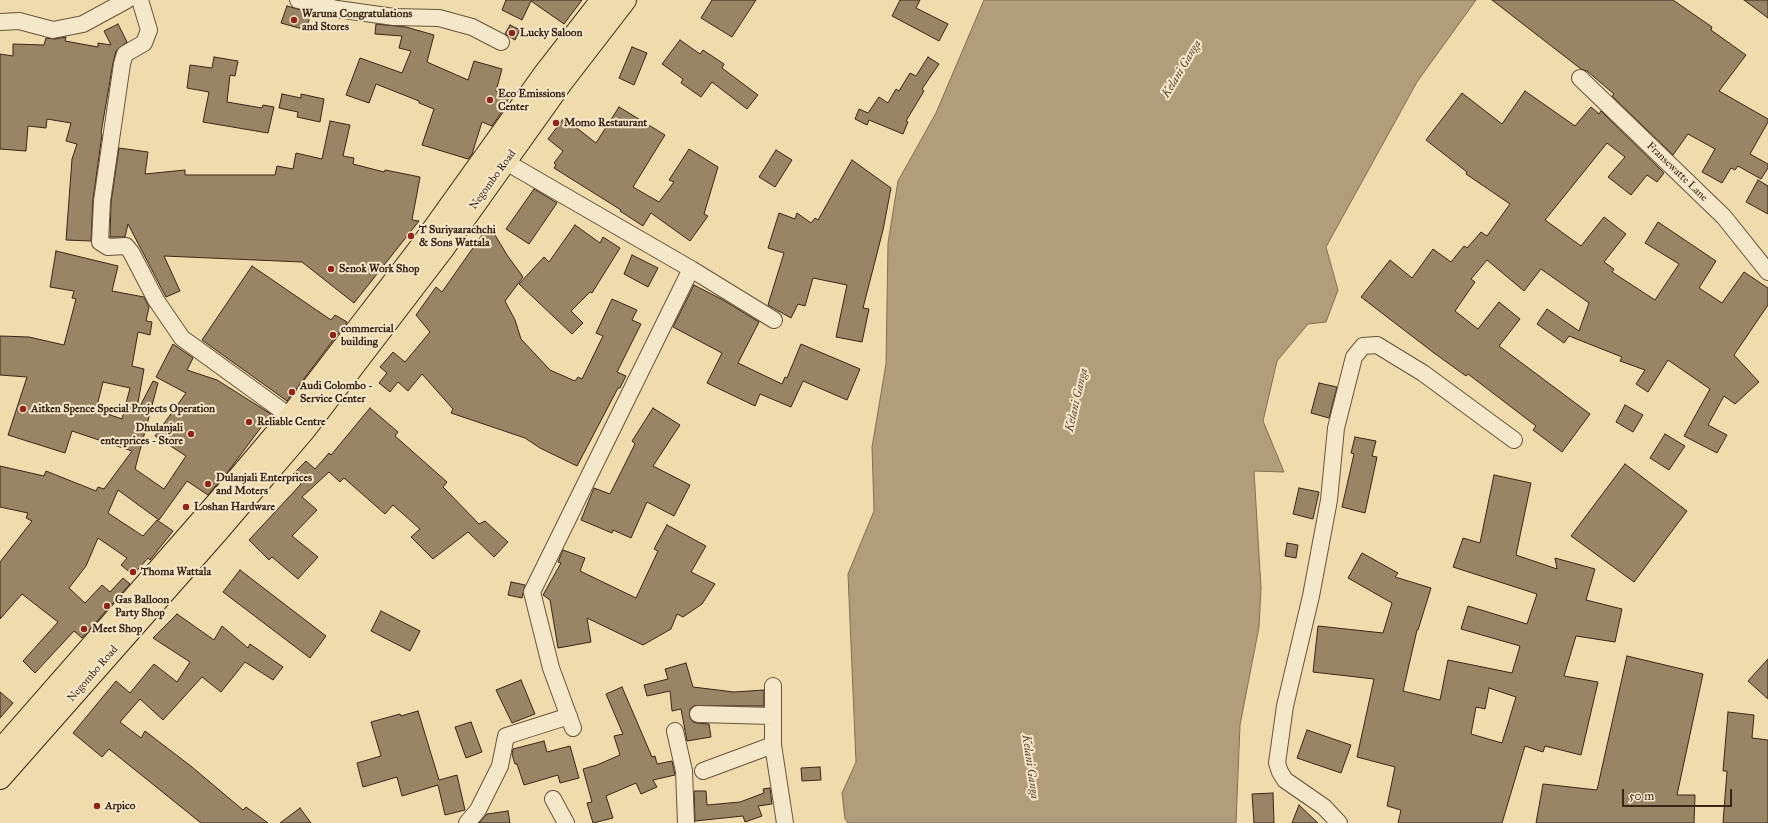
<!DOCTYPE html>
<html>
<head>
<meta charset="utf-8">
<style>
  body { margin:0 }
  #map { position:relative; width:1768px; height:823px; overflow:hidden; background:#f0dbad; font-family:"IM FELL Great Primer",serif }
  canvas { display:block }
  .scale { position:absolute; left:1622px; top:789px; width:110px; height:18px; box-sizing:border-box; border:2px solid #3b2517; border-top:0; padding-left:5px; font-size:12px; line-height:14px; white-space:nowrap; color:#3b2517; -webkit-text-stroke:3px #f5e8ca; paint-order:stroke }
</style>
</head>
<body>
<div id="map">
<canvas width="1768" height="823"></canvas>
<div class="scale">50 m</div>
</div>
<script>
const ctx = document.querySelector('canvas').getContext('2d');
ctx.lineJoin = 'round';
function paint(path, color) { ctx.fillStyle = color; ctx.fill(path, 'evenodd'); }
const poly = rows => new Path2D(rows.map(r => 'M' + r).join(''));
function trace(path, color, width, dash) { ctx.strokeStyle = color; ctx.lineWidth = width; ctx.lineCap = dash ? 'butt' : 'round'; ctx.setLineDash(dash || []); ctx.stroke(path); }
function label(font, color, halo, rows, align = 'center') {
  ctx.font = font + ' "IM FELL Great Primer",serif'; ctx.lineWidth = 4; ctx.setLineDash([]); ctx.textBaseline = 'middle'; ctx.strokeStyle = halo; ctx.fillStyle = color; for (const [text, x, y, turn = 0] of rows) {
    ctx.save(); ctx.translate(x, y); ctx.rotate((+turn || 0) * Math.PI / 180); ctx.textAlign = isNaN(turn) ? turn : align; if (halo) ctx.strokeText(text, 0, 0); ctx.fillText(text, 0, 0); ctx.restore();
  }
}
const water = poly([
  [984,0,1476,0,1417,82,1326,247,1338,290,1326,322,1308,324,1277,361,1263,421,1284,472,1254,471,1261,588,1259,627,1240,725,1236,823,848,823,845,819,842,793,856,762,848,574,874,511,872,447,886,364,888,243,898,181,936,113,984,0]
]);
paint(water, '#b29d7a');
trace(water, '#826d52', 1);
const building = poly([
  [506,0,582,0,564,24,531,1,522,20,502,10,506,0],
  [712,0,756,0,732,37,701,18,712,0],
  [900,0,920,0,916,8,948,24,939,41,892,16,900,0],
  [1492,0,1673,0,1712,27,1711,30,1746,55,1719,91,1768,119,1768,122,1750,154,1768,164,1768,168,1761,179,1738,166,1735,170,1731,168,1722,183,1702,172,1715,149,1688,134,1673,155,1612,96,1614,94,1587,71,1581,69,1492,0],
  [1744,0,1768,0,1768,18,1744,0],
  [287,6,311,13,306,30,281,23,287,6],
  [118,24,127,42,116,51,113,63,101,133,102,134,93,200,91,241,66,240,72,159,77,144,66,141,71,123,47,119,46,128,28,126,26,151,0,149,0,54,13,56,13,44,44,45,46,38,55,39,66,37,65,41,98,47,98,43,111,45,104,31,118,24],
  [376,24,406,27,434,35,427,62,468,80,474,61,502,69,496,91,509,96,505,107,492,126,482,122,472,154,468,159,422,145,434,109,419,103,419,101,376,84,369,103,346,95,360,58,402,73,411,51,399,48,402,36,375,34,376,24],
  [510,25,520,30,515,40,505,34,510,25],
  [680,40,700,54,703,50,724,64,722,68,758,95,747,109,712,82,701,97,681,83,683,79,662,64,680,40],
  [632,47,647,53,634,85,619,78,632,47],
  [214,57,238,61,235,76,230,75,227,102,262,108,263,105,274,107,268,133,203,122,209,92,187,88,190,65,212,68,214,57],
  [928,57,939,64,922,89,924,91,906,121,908,122,903,134,869,120,867,125,855,119,859,109,868,113,879,97,888,103,896,89,899,91,910,73,916,76,928,57],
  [1525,91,1575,126,1591,107,1599,114,1601,111,1664,173,1657,182,1647,175,1631,195,1608,177,1625,157,1607,143,1545,220,1581,246,1604,217,1626,234,1604,262,1614,269,1612,272,1655,300,1679,264,1645,243,1658,222,1716,261,1699,288,1722,303,1744,272,1768,288,1768,305,1734,355,1759,382,1735,404,1724,396,1708,425,1727,435,1717,453,1684,436,1710,389,1668,360,1648,392,1636,384,1645,370,1620,361,1622,357,1569,336,1564,343,1537,324,1547,309,1579,331,1589,303,1541,269,1524,291,1487,260,1471,279,1475,282,1455,311,1478,329,1499,302,1520,319,1499,346,1590,414,1562,452,1533,430,1536,426,1468,374,1466,376,1434,353,1361,297,1390,260,1412,278,1433,249,1451,262,1464,246,1467,248,1481,232,1487,236,1510,204,1466,174,1467,172,1426,140,1462,93,1502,124,1525,91],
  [282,94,301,98,301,94,324,99,320,122,297,117,298,112,279,108,282,94],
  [619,107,665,135,633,187,659,202,674,182,669,180,689,149,718,167,704,214,708,216,690,241,651,213,643,226,620,211,621,210,554,168,556,165,554,163,563,151,548,139,564,118,596,143,619,107],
  [330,121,350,125,343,156,354,158,353,164,384,172,385,170,420,177,412,220,419,221,354,303,302,262,164,256,180,291,166,297,128,224,125,237,110,237,111,202,119,148,148,152,145,174,185,170,185,175,275,175,277,166,293,169,296,153,322,159,330,121],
  [776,150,792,160,775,187,759,177,776,150],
  [852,160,891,188,883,230,863,308,869,309,862,342,836,337,847,285,813,278,805,306,798,304,791,318,768,305,784,253,768,248,779,213,795,219,797,213,811,223,815,218,818,220,852,160],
  [1758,180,1768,186,1768,214,1746,202,1758,180],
  [534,189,557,203,529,244,506,229,534,189],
  [489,225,507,255,523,277,505,301,515,320,521,339,550,370,575,381,578,377,582,379,603,336,596,333,612,299,637,310,632,320,641,324,617,372,626,376,620,388,618,388,577,466,540,448,525,438,451,413,453,409,422,374,408,391,398,382,390,392,379,383,387,373,380,367,393,352,405,362,430,332,416,315,436,287,442,292,489,225],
  [575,225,600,243,603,237,620,248,592,293,590,292,571,311,583,323,572,334,519,284,544,257,549,262,575,225],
  [56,251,118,266,112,291,144,297,149,307,146,321,152,322,150,335,138,332,132,366,144,369,136,414,153,381,158,383,135,469,164,489,186,456,155,436,186,393,156,377,173,344,193,358,187,370,217,380,271,414,227,473,208,495,187,481,159,520,118,490,108,513,143,536,157,520,173,531,150,560,148,558,133,575,121,565,127,558,98,538,86,566,69,588,85,603,102,585,110,592,123,578,130,584,82,638,74,631,35,673,23,661,58,622,22,594,0,619,0,562,32,521,26,518,28,513,0,507,0,466,44,476,46,471,96,491,98,487,104,489,132,451,72,431,65,453,8,435,27,377,0,375,0,336,29,337,64,345,76,299,72,298,74,291,50,287,56,251],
  [103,382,130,388,122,419,96,410,103,382],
  [632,255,658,268,648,287,624,274,632,255],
  [252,266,331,320,335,315,347,322,287,401,202,340,252,266],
  [694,285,723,300,759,322,738,363,782,384,785,377,787,378,801,344,860,369,847,400,803,381,791,407,760,394,755,406,707,383,722,353,673,327,694,285],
  [1319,383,1337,387,1329,418,1311,413,1319,383],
  [1625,405,1643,415,1633,432,1616,422,1625,405],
  [370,408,398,432,395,436,447,482,443,487,479,524,485,521,508,542,494,557,468,532,433,559,411,537,420,529,393,505,385,514,344,478,340,482,329,472,302,497,317,510,292,536,318,557,298,579,272,557,269,560,249,540,301,484,292,475,306,461,315,469,329,453,331,455,370,408],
  [653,408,680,425,653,466,690,485,674,516,647,502,631,538,613,530,612,533,581,520,594,488,610,494,635,444,632,441,653,408],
  [1665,434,1685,446,1669,470,1650,458,1665,434],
  [1355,437,1376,441,1372,456,1377,457,1365,513,1342,507,1354,454,1351,453,1355,437],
  [1625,464,1687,511,1634,582,1571,536,1625,464],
  [1494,475,1531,483,1516,555,1557,569,1555,558,1595,569,1586,600,1622,609,1615,642,1576,636,1564,676,1598,682,1581,755,1545,746,1543,752,1525,746,1502,823,1398,823,1401,810,1387,806,1395,767,1357,757,1374,679,1313,672,1318,626,1383,633,1392,603,1348,578,1362,553,1398,573,1395,577,1431,588,1418,630,1417,630,1403,691,1440,700,1448,660,1512,673,1520,646,1461,629,1468,606,1527,624,1537,594,1453,567,1463,538,1480,543,1494,475],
  [1489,688,1516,697,1502,743,1471,734,1476,707,1485,709,1489,688],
  [1299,488,1319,492,1313,519,1293,514,1299,488],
  [667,525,706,546,691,572,715,584,702,604,683,617,677,614,671,629,643,645,587,618,591,642,558,648,550,600,543,595,561,563,558,562,563,550,585,558,580,571,636,598,658,551,654,549,667,525],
  [1287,543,1298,545,1296,558,1285,556,1287,543],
  [240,570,326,636,310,658,223,592,240,570],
  [511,582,525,585,522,598,508,595,511,582],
  [381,611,420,631,410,651,371,631,381,611],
  [177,614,214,640,222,626,248,648,250,644,283,667,273,680,245,662,221,692,202,677,163,720,140,699,120,722,141,738,145,731,192,767,243,810,246,807,268,823,201,823,109,749,102,757,73,733,116,681,130,693,154,664,177,682,190,662,153,638,177,614],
  [1627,656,1703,674,1677,795,1695,795,1694,823,1536,823,1543,784,1597,790,1627,656],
  [1768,659,1768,699,1748,681,1768,659],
  [686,663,693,687,734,692,764,690,764,706,694,706,690,709,690,718,693,722,697,723,709,724,711,737,687,741,681,709,672,711,670,691,647,696,644,685,668,679,665,669,686,663],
  [521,680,535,714,512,723,496,690,521,680],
  [622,687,652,757,655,756,657,764,672,761,675,775,653,780,657,787,641,794,636,783,606,796,613,818,593,823,587,803,592,802,583,769,597,765,620,755,614,736,623,734,606,694,622,687],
  [0,692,13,703,0,718,0,692],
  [418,711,439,780,457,775,465,810,445,815,438,785,402,796,397,777,363,787,357,763,381,756,371,722,400,714,401,716,418,711],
  [1728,712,1754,715,1752,738,1768,740,1768,823,1723,823,1727,771,1723,771,1728,712],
  [471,722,482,752,466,758,455,727,471,722],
  [1307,730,1351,745,1341,773,1297,758,1307,730],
  [544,741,547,752,570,746,579,778,560,783,558,775,524,785,517,764,515,764,512,754,513,749,544,741],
  [820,767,821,780,802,781,801,768,820,767],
  [770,788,772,804,758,806,762,816,745,822,743,816,695,821,694,791,706,791,707,805,740,802,764,793,763,789,770,788],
  [1273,793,1274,823,1254,823,1252,794,1273,793],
  [1299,805,1318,823,1292,823,1299,805],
  [300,808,311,823,280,823,300,808],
  [508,811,510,823,479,823,487,814,508,811]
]);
paint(building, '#998465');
trace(building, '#3b2517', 1);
const minor = poly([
  [140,0,149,30,144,43,125,54,122,64,102,201,100,242,108,247,126,246,131,252,156,300,182,338,299,423],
  [298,0,337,9,394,17,439,18,472,27,501,42],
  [0,22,19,21,53,30,83,24,127,0],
  [1580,78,1724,217,1768,272],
  [506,162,691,269,774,320],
  [773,686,773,745,785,823],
  [698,714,773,716],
  [573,728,551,668,532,592,691,269],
  [675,731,684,771,686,823],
  [703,771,773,745],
  [553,799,566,823],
  [467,823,478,810,500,766,506,736,569,716],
  [1339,823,1324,807,1285,780,1280,772,1277,763,1285,706,1311,596,1329,500,1336,428,1354,357,1363,346,1377,345,1423,373,1514,440]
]);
const trunk = poly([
  [0,751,225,494,291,416,420,248,546,72,602,0],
  [0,778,217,532,305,429,442,250,561,83,625,0]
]);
trace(minor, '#68523c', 18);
trace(trunk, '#3b2517', 24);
trace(minor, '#f5e8ca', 16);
trace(trunk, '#f0dbad', 22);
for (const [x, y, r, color] of [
  [294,20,4,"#8f2418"],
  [512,33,4,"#8f2418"],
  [490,100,4,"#8f2418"],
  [556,123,4,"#8f2418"],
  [411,236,4,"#8f2418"],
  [331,269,4,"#8f2418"],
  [333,335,4,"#8f2418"],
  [292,392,4,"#8f2418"],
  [23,409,4,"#8f2418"],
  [249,422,4,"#8f2418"],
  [191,434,4,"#8f2418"],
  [208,484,4,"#8f2418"],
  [186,507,4,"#8f2418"],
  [133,572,4,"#8f2418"],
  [107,606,4,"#8f2418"],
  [84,629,4,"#8f2418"],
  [97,806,4,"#8f2418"]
]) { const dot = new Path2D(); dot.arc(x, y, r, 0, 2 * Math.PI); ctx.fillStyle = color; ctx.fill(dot); trace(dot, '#f5e8ca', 1.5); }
label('bold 11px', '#3b2517', '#f5e8ca', [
  ["Waruna Congratulations",302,14],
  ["and Stores",302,27],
  ["Lucky Saloon",520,33],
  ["Eco Emissions",498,94],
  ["Center",498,107],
  ["Momo Restaurant",564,123],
  ["T Suriyaarachchi",419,230],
  ["& Sons Wattala",419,243],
  ["Senok Work Shop",339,269],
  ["commercial",341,329],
  ["building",341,342],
  ["Audi Colombo -",300,386],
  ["Service Center",300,399],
  ["Aitken Spence Special Projects Operation",31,409],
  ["Reliable Centre",257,422],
  ["Dhulanjali",183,428,"right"],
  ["enterprices - Store",183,441,"right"],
  ["Dulanjali Enterprices",216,478],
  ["and Moters",216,491],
  ["Loshan Hardware",194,507],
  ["Thoma Wattala",141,572],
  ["Gas Balloon",115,600],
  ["Party Shop",115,613],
  ["Meet Shop",92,629],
  ["Arpico",105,806]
], 'left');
label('11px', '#3b2517', '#f5e8ca', [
  ["Fransewatte Lane",1677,172,44],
  ["Negombo Road",493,180,-54],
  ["Negombo Road",93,674,-49]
]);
label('italic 12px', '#5f4935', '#f5e8ca', [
  ["Kelani Ganga",1182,69,-59],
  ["Kelani Ganga",1077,400,-77],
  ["Kelani Ganga",1030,767,82]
]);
</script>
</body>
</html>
